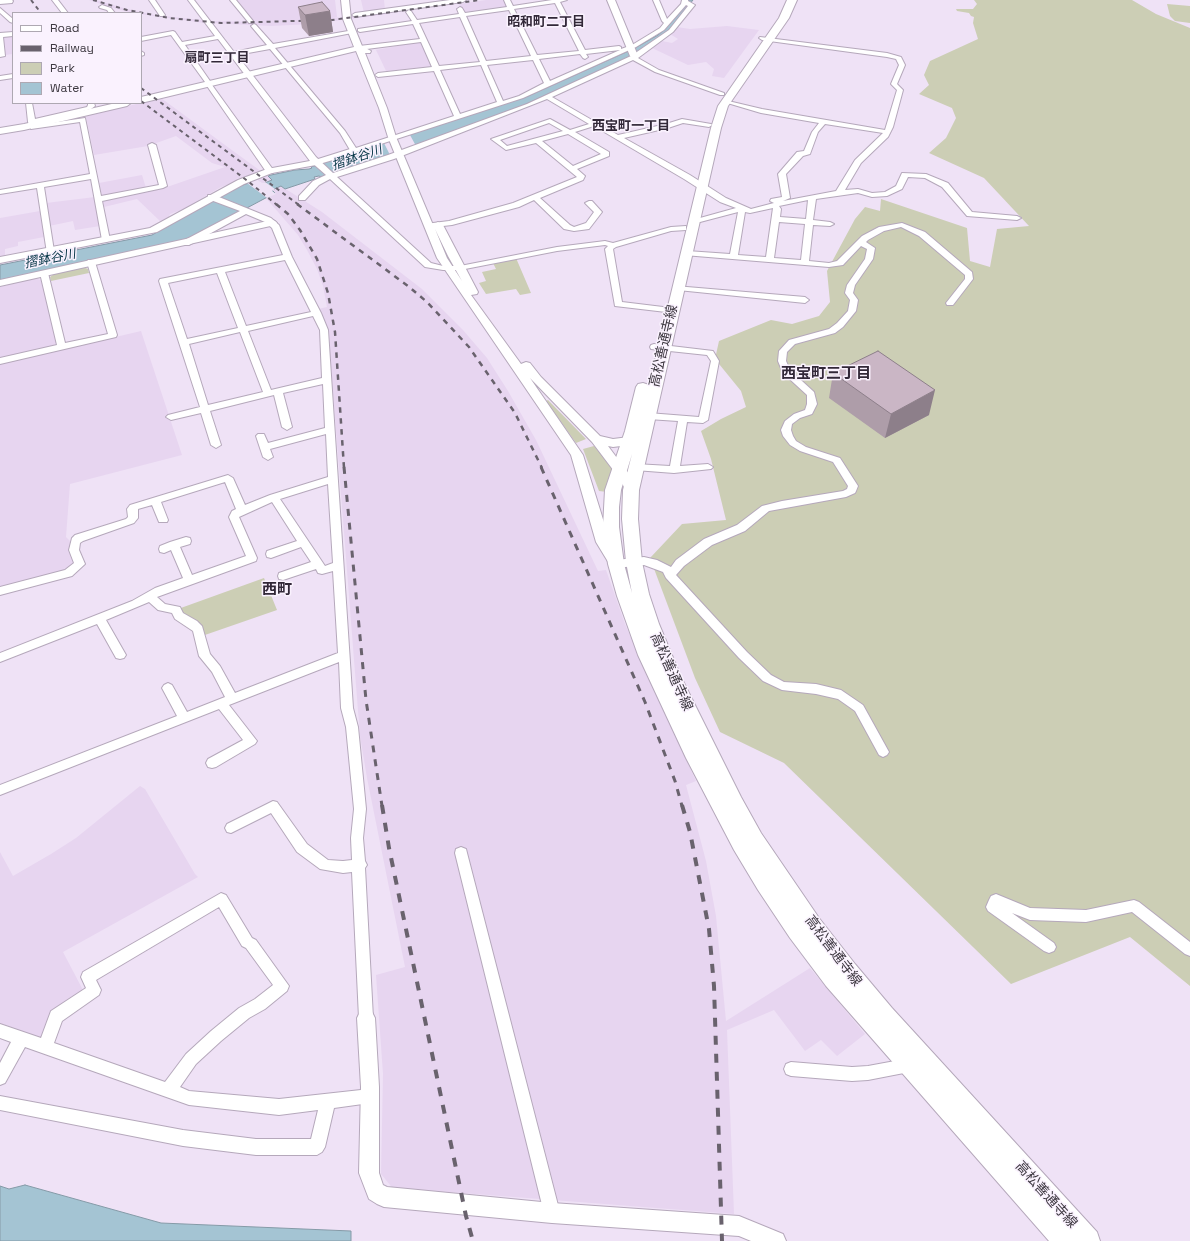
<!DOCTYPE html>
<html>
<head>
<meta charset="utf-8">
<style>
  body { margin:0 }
  #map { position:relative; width:1190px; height:1241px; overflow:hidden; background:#efe2f6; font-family:"Space Grotesk",sans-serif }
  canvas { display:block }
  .legend { position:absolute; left:12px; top:12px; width:130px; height:92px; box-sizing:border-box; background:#faf2fe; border:1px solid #aea8b2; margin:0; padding:5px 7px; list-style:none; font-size:12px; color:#3d3840 }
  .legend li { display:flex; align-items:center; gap:8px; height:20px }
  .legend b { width:20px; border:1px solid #aea8b2 }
</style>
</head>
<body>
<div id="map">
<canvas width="1190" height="1241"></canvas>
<ul class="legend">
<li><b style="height:5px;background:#fff"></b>Road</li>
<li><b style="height:5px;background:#69626d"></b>Railway</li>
<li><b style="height:11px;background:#ccceb5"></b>Park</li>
<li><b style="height:11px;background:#a4c4d3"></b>Water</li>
</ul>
</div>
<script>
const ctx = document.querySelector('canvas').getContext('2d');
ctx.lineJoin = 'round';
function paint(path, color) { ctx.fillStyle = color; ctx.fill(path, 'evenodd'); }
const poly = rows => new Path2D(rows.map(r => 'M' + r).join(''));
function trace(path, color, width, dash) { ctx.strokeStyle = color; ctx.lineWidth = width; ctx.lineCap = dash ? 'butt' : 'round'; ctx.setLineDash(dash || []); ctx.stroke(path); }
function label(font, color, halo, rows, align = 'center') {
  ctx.font = font + ' "Space Grotesk","Noto Sans JP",sans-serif'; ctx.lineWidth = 3; ctx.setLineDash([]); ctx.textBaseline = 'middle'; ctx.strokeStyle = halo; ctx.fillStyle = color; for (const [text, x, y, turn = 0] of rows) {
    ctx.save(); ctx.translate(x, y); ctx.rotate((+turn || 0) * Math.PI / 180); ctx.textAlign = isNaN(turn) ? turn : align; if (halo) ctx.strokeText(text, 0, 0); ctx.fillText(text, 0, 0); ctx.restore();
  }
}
paint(poly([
  [89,0,96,0,127,9,154,15,202,20,204,23,133,13,113,8],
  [235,0,335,0,337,17,332,18,386,13,388,14,311,24,271,26,211,23,209,21,259,22,252,21],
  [361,0,384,0,385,10,364,13],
  [486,0,504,0,507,6,506,7,463,14,459,4],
  [727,26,759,30,724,78,712,76,714,69,706,62,688,65,652,48,662,41,672,43,678,39,670,34,677,27,690,29],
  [13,35,13,54,5,55,3,36],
  [418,42,421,43,432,67,387,73,376,50],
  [161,98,229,148,273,180,262,184,257,180,248,183,240,178,236,179,238,181,221,187,190,205,191,206,189,207,170,214,168,219,161,222,137,199,104,207,103,201,107,199,167,187,225,167,212,163,176,136,148,146,94,155,86,117,87,116],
  [142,175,146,188,102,196,99,183],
  [281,186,322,212,422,289,463,330,487,358,508,391,536,440,598,571,606,570,625,624,643,665,696,781,686,785,706,861,716,916,726,1021,810,968,865,1034,837,1056,821,1040,805,1051,774,1010,727,1030,734,1214,449,1192,395,1191,381,1174,383,1074,376,975,405,967,367,778,360,736,328,329,318,309,327,307,323,286,317,269,307,250,298,235,265,197,275,193,271,190],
  [95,197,100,226,75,230,73,221,49,226,46,203],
  [40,211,44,237,18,242,18,246,5,249,5,256,0,257,0,218],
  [35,278,41,280,57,342,52,347,0,359,0,287],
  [141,331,182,455,70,484,66,537,70,541,70,548,74,558,73,564,70,569,0,590,0,364],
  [140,786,145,789,195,874,198,877,63,952,84,992,44,1040,0,1023,0,852,13,876,51,854,76,838]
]), '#e7d5f0');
paint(poly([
  [974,0,1132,0,1156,14,1190,28,1190,986,1130,937,1011,984,784,763,720,732,695,678,650,558,682,524,726,520,711,459,701,431,721,419,746,407,741,391,715,359,719,341,771,320,792,324,819,316,830,302,827,271,855,219,865,207,880,211,881,199,967,228,970,261,990,267,997,229,1029,226,984,178,929,153,946,138,956,118,952,108,919,94,929,85,924,75,930,61,978,39,973,23,974,17,971,16,969,13,957,11,956,9,973,9,977,4],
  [1167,4,1190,6,1190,23,1175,21,1170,16],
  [516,258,531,293,520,295,516,289,486,294,479,283,486,281,482,272,496,269,493,263],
  [83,267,88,269,89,273,51,281,50,277,54,274],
  [548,400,586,439,576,443,546,401],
  [594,446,613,468,607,492,599,491,583,449],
  [264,578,277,610,202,636,178,609]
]), '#ccceb5');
const water = poly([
  [687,0,693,0,670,29,638,53,524,105,364,164,321,177,319,176,314,177,315,179,285,189,281,186,272,190,275,193,185,241,0,280,0,265,152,235,240,186,257,180,262,184,272,180,268,176,271,175,295,170,309,169,312,168,311,167,528,96,635,48,658,35,664,30,687,0],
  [25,1185,161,1223,351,1231,351,1241,0,1241,0,1186,9,1189,25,1185]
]);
paint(water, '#a4c4d3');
trace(water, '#859aa7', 1);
paint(poly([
  [410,135,416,146,390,155,384,143],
  [257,179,262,183,265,182,275,189,272,191,276,194,267,198,247,183]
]), '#efe2f6');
const minor = poly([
  [52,0,58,0,68,13,62,13,52,0],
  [149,0,155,0,165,15,164,16,160,16,149,0],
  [188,0,194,0,234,52,267,45,251,26,254,24,256,25,273,44,354,30,355,31,352,33,275,48,345,131,356,148,454,116,434,71,378,77,375,75,378,73,432,67,421,42,359,50,356,48,359,46,420,39,413,24,360,32,358,31,358,29,412,21,406,12,409,10,411,11,417,20,459,14,457,9,460,7,462,8,465,13,507,7,504,0,510,0,513,6,552,0,567,0,560,2,585,50,619,46,621,47,621,49,632,45,660,28,664,23,662,21,653,0,659,0,667,19,681,4,682,0,688,0,688,1,695,5,673,32,638,58,659,70,724,93,724,95,720,95,655,72,633,60,552,97,618,135,666,124,682,119,711,124,712,125,709,127,683,123,668,128,624,138,690,175,726,198,751,209,774,203,770,201,771,199,782,197,778,174,797,152,804,151,812,132,819,123,761,113,724,102,724,100,762,109,885,130,897,90,891,84,899,65,896,59,887,57,762,40,759,38,760,37,887,53,901,57,905,65,897,84,903,90,893,127,888,137,861,163,845,190,858,189,872,193,885,192,896,186,902,173,926,174,948,183,972,212,1017,216,1021,218,1017,220,967,216,942,187,925,178,908,177,902,189,887,196,872,197,858,193,816,199,813,220,830,222,834,224,830,226,813,225,809,261,829,263,837,261,862,236,879,227,902,223,925,232,972,272,973,279,953,305,947,305,946,303,965,279,965,275,919,236,901,227,884,231,868,240,866,242,875,248,873,259,855,285,853,293,858,300,856,311,843,327,835,333,795,344,787,352,786,361,790,370,814,392,817,404,812,414,800,418,792,424,791,430,793,436,796,441,806,447,840,458,858,486,856,491,855,493,846,497,769,511,745,531,712,545,684,566,676,575,747,652,771,675,784,682,816,684,841,690,863,705,889,752,887,755,883,757,879,755,855,711,838,699,816,694,782,690,763,681,739,658,666,578,663,572,644,565,616,568,612,567,611,564,612,561,616,560,644,557,657,560,671,567,676,560,704,539,737,525,762,506,782,501,843,491,847,489,848,486,833,462,800,451,790,445,783,436,781,430,785,421,794,414,805,410,807,404,807,395,783,373,778,361,779,351,789,340,829,329,837,323,848,311,850,300,845,293,847,285,865,259,867,249,861,246,843,265,829,267,684,255,684,251,687,251,730,254,738,212,700,222,694,222,690,220,691,218,700,218,736,208,720,202,684,179,594,126,575,132,609,152,609,156,577,169,585,176,583,180,540,198,570,225,574,227,586,223,594,212,585,203,589,201,592,201,602,212,589,229,574,231,564,229,534,200,519,207,452,225,425,228,425,224,449,221,513,203,577,177,536,143,506,150,491,139,550,119,570,130,589,124,547,99,394,159,337,177,431,263,443,266,460,266,557,247,605,241,613,243,671,227,686,226,686,230,671,231,616,247,613,249,622,302,663,307,667,310,666,312,615,306,605,249,608,246,605,245,557,251,460,270,443,270,425,267,330,179,319,185,305,200,299,200,299,196,313,181,326,175,310,161,218,39,185,45,210,81,207,83,205,82,171,35,141,41,141,37,173,31,175,32,182,42,215,36,188,0],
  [555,3,579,51,537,55,514,9,555,3],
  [686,5,688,6,669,30,631,56,527,104,388,155,333,173,316,157,237,55,270,49,340,133,350,150,346,152,350,154,523,98,636,47,664,30,686,5],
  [509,10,531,56,486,61,466,16,509,10],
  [460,17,480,62,439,66,419,23,460,17],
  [620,50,550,81,539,59,580,54,583,58,585,59,588,57,586,54,620,50],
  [533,60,544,83,519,96,503,101,487,65,533,60],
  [481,65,497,102,460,114,440,70,481,65],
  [549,123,563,131,507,146,500,140,549,123],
  [825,124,883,133,855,160,836,191,783,201,790,198,786,174,803,156,810,154,818,132,825,124],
  [568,134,601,154,573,166,542,141,568,134],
  [808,200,806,219,780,217,781,209,779,206,808,200],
  [773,208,766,257,738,255,745,212,750,213,773,208],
  [779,222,805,224,801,260,774,258,779,222],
  [230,0,236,0,253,21,253,23,249,23,230,0],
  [450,0,466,0,463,2,355,17,352,15,355,13,450,0],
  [102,5,111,8,115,13,109,13,107,10,100,8,99,7,102,5],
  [0,8,13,19,13,23,10,22,0,13,0,8],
  [13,32,13,36,3,37,5,56,0,57,0,33,13,32],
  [141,51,144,53,144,55,141,56,141,51],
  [13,74,13,78,0,80,0,76,13,74],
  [208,85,212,85,274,171,273,173,267,173,207,86,208,85],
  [26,103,32,103,35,119,87,107,88,105,88,103,94,103,95,106,91,109,36,123,36,125,85,118,101,196,159,185,148,145,152,143,156,145,167,186,163,188,102,201,110,240,106,242,102,240,91,179,44,187,54,251,53,253,47,253,37,188,0,194,0,190,90,174,80,122,31,129,28,122,26,103],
  [208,195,214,195,271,218,279,225,292,257,321,313,328,330,353,708,358,727,366,809,363,838,365,861,367,865,365,868,373,1018,371,1023,366,1025,361,1023,359,1018,352,872,343,873,320,869,297,852,271,813,231,833,227,832,225,828,227,824,273,801,277,802,307,844,328,860,343,861,352,860,351,838,354,809,346,727,341,708,339,662,229,705,257,741,255,744,216,767,212,768,208,767,206,763,208,759,243,740,219,709,0,795,0,785,177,716,162,688,164,685,168,683,172,685,187,712,225,697,212,672,199,656,193,631,175,619,172,613,158,610,149,602,106,620,126,655,124,658,120,659,116,658,97,624,0,662,0,653,132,601,155,588,183,578,171,550,164,553,160,552,159,549,160,546,170,542,186,537,190,538,191,541,190,544,180,547,192,575,246,556,229,517,232,511,236,509,225,482,161,502,168,520,167,522,159,522,152,505,138,509,138,518,134,523,83,541,80,543,79,550,85,564,72,576,0,595,0,587,65,570,74,563,69,550,72,538,75,535,126,519,128,517,127,509,130,505,228,475,233,478,245,505,270,495,328,477,326,434,270,449,273,457,268,460,263,457,256,436,258,434,264,434,268,443,325,428,323,384,283,393,292,427,287,430,282,427,274,395,210,411,221,445,216,448,211,445,201,413,171,420,166,417,168,415,200,407,159,281,160,279,283,255,272,228,265,222,246,214,189,245,183,245,183,241,240,211,208,199,208,195],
  [285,260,311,312,246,326,225,272,285,260],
  [217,273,238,328,187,339,168,283,217,273],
  [313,316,320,330,322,378,271,390,248,331,313,316],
  [240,332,263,392,208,405,189,344,240,332],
  [328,484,333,563,325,566,280,499,328,484],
  [272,502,297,541,267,551,266,554,267,557,271,558,301,547,311,562,279,573,278,576,279,579,283,580,316,569,318,573,322,574,333,571,338,653,235,693,220,666,210,654,202,626,197,621,183,613,180,607,165,604,157,597,256,561,257,558,239,517,272,502],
  [88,260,94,260,95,262,117,335,116,337,0,364,0,358,57,345,40,273,41,271,44,271,48,273,65,343,108,334,87,262,88,260],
  [675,286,805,297,809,300,805,303,678,290,675,290,674,288,675,286],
  [654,344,713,351,719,361,708,420,703,423,687,422,680,466,708,464,713,467,711,469,674,473,635,470,630,467,635,464,670,466,678,421,648,419,643,416,648,413,699,417,711,361,707,355,651,349,650,347,651,345,654,344],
  [461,847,466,849,467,853,560,1213,558,1219,552,1221,546,1219,544,1213,455,853,456,849,461,847],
  [221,893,226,895,252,938,256,940,289,986,287,991,265,1009,249,1018,221,1041,196,1064,180,1087,189,1091,279,1099,370,1089,375,1091,377,1096,375,1101,370,1103,334,1108,325,1147,322,1152,317,1155,256,1155,183,1146,0,1110,0,1096,183,1130,256,1139,311,1139,318,1110,279,1115,189,1105,25,1047,5,1083,0,1085,0,1063,11,1042,0,1038,0,1024,41,1038,51,1011,86,988,81,977,83,972,221,893],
  [219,907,242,946,246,948,273,985,255,999,239,1008,211,1031,186,1054,165,1082,54,1043,62,1021,99,995,101,990,96,980,219,907],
  [996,894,1030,908,1086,910,1134,900,1139,902,1190,942,1190,956,1185,954,1132,912,1086,922,1030,920,1012,913,1054,943,1056,947,1054,951,1049,953,1044,951,988,911,986,907,989,900,991,896,996,894],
  [904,1054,909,1056,911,1061,904,1073,868,1080,852,1081,791,1076,786,1074,784,1069,786,1064,791,1062,852,1067,868,1066,895,1061,899,1056,904,1054]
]);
const tertiary = poly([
  [0,0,12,0,13,1,12,3,0,4,0,0],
  [341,0,349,0,351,19,362,46,371,51,370,53,365,53,387,108,396,137,433,225,438,222,443,225,478,292,477,294,471,295,521,364,526,362,530,363,541,377,600,436,613,439,629,437,633,438,635,441,633,444,629,445,613,447,608,446,632,478,637,490,635,493,631,494,627,493,620,479,592,442,530,378,583,455,610,542,622,562,620,565,615,567,610,565,596,542,571,455,437,258,388,137,379,108,356,51,141,103,141,97,354,47,343,19,341,0],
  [435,229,448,256,462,281,447,258,435,229],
  [607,0,615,0,638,56,637,58,634,58,630,56,607,0],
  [116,103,131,103,127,106,24,130,0,134,0,128,24,124,116,103],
  [350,149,355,152,353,154,316,165,272,173,244,184,157,232,0,263,0,257,150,228,238,180,267,169,315,160,350,149],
  [272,220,275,221,277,223,275,225,0,286,0,280,272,220],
  [366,1009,372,1012,375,1018,379,1087,379,1173,383,1185,387,1187,552,1203,739,1216,783,1234,786,1241,751,1241,739,1236,552,1223,384,1207,377,1204,369,1199,359,1173,361,1087,357,1018,360,1012,366,1009]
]);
const primary = poly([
  [787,0,797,0,789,18,728,106,721,128,639,490,638,519,642,562,649,594,659,624,681,677,741,797,761,833,819,918,855,964,892,1008,1097,1232,1100,1241,1049,1241,826,986,790,938,758,890,734,850,686,758,638,655,617,596,608,564,603,527,605,490,625,431,636,387,638,384,643,383,649,385,711,128,718,106,779,18,787,0],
  [632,454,623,490,622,519,626,562,632,593,624,564,619,527,619,507,621,490,632,454]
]);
trace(minor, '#b5a8bb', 2);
trace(tertiary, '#b5a8bb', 2);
trace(primary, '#b5a8bb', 2);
paint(minor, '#fff');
paint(tertiary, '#fff');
paint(primary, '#fff');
trace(poly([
  [31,0,41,13],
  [93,0,127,10,169,18,221,23,332,20,480,0],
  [141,88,299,205],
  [141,101,249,182,277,205]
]), '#69626d', 2, [4, 4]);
trace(poly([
  [276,204,288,214,300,230,317,259,328,293,335,332,344,468],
  [297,204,408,286,427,302,469,347,515,413,542,468]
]), '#69626d', 2.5, [5.5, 5.5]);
trace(poly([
  [344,467,366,700,382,806],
  [541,467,645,702,675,781,682,806]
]), '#69626d', 3, [7, 7]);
trace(poly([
  [382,805,389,848,466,1216,473,1241],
  [682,805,690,832,709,929,714,986,722,1241]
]), '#69626d', 4, [9, 9]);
paint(poly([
  [298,7,330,11,333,32,309,36,302,28],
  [833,373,929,415,885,438,829,398]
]), '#ae9da9');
paint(poly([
  [330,11,333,32,309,36,305,15],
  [935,390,929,415,885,438,891,414]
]), '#8d7f8a');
const building = poly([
  [322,2,330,11,305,15,298,7,322,2],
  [878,351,935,390,891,414,833,373,878,351]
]);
paint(building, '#cab6c5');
trace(building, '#8d7f8a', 1);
label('bold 13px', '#322838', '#faf2fe', [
  ["昭和町二丁目",546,22],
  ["扇町三丁目",217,58],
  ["西宝町一丁目",631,126]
]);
label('italic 13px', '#053546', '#faf2fe', [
  ["摺鉢谷川",357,158,-19],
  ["摺鉢谷川",50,259,-11]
]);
label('14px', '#3d3840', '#faf2fe', [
  ["高松善通寺線",664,346,-77],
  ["高松善通寺線",671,672,66],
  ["高松善通寺線",833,951,53],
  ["高松善通寺線",1046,1195,48]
]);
label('bold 15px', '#322838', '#faf2fe', [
  ["西宝町三丁目",826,374],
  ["西町",277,590]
]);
</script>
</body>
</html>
